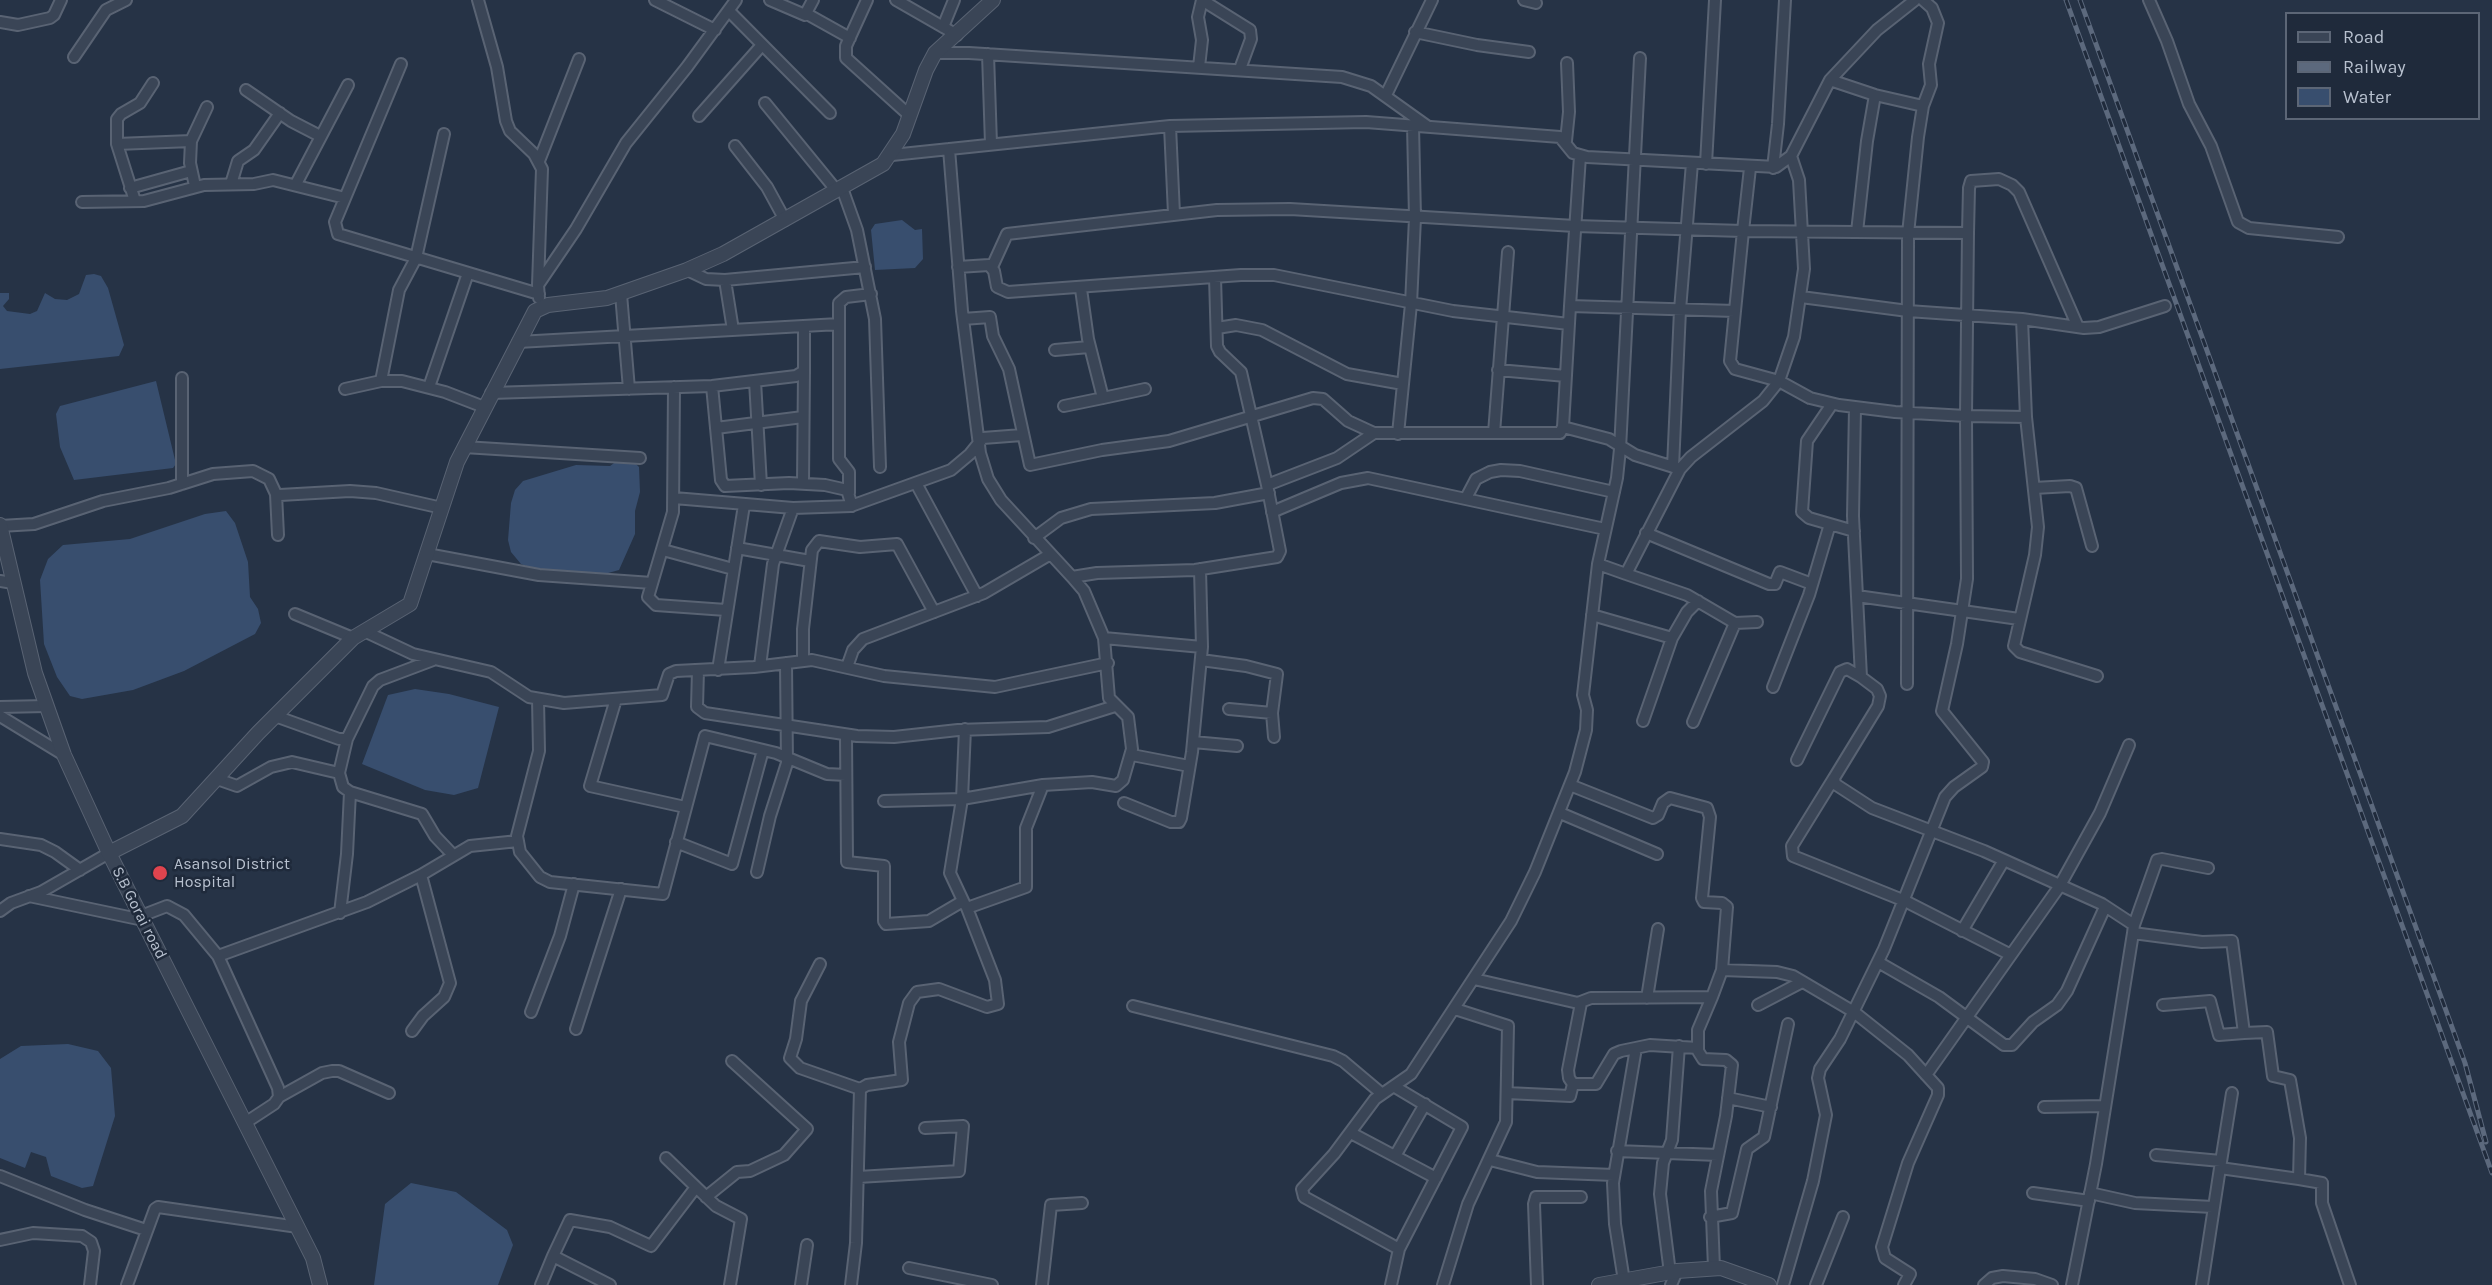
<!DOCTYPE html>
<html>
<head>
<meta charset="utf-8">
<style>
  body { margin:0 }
  #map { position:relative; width:2492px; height:1285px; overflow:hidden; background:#263346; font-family:Karla,sans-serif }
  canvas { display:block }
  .legend { position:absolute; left:2285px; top:12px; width:195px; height:108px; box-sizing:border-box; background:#1f2a3b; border:2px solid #5c6676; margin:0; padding:8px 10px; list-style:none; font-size:18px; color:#b8c1cf }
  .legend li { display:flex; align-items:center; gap:12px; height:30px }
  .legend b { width:30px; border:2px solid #5c6676 }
</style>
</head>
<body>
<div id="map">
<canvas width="2492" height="1285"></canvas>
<ul class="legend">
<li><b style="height:8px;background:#3a4556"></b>Road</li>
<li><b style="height:8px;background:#5c697d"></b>Railway</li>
<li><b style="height:16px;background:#384e6e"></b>Water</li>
</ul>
</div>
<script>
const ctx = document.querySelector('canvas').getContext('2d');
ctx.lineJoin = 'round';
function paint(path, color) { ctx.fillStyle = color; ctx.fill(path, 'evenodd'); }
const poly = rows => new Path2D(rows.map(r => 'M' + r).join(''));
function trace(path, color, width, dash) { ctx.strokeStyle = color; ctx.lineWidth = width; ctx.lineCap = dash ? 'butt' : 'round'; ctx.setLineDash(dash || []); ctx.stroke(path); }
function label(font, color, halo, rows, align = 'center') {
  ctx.font = font + ' Karla,sans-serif'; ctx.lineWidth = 5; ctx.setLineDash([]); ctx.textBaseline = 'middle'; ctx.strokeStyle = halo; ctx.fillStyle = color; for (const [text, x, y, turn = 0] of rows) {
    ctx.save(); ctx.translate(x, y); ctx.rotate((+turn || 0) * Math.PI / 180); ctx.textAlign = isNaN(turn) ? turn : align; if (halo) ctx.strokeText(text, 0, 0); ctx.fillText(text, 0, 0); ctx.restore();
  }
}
paint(poly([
  [902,220,915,230,922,229,923,259,915,268,875,270,871,230,875,224],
  [94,274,101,276,108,288,124,345,119,356,0,369,0,293,9,293,9,299,3,306,7,311,30,314,37,311,45,293,55,299,67,300,79,294,86,275],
  [156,381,176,464,173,468,74,480,60,447,56,414,60,406],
  [632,460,639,467,640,492,635,511,635,534,619,570,601,575,543,573,521,564,511,552,508,540,511,503,515,490,523,481,576,465,610,466,617,461],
  [226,511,235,523,248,562,250,597,258,609,261,623,255,634,184,671,133,690,82,699,70,696,57,677,44,644,40,580,48,559,63,545,130,539,205,514],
  [415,689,449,694,499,707,478,788,454,795,425,790,362,764,388,695],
  [68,1044,98,1051,111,1068,115,1116,93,1186,82,1188,51,1176,46,1157,31,1152,25,1168,0,1158,0,1059,21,1046],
  [411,1183,456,1192,507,1230,513,1245,498,1285,374,1285,385,1204]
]), '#384e6e');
const minor = poly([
  [478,0,497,67,506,121,510,131,534,154,542,169,538,285],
  [655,0,715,30],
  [770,0,805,15,813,0],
  [867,0,846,46,846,58,909,115],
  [896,0,957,35],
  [1202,0,1250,30,1251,39,1240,69],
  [1524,0,1536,3],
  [2149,0,2167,41,2189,104,2211,146,2238,222,2249,228,2338,237],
  [729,11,830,113],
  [807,14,850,38],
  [0,22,18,25,50,18,54,15,61,0],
  [943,27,954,0],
  [1415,32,1477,45,1529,52],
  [935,53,969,53,1342,77,1371,86,1427,126],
  [988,54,991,144],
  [74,57,106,10,126,0],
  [401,64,335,222,338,234,539,294],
  [1199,67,1202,40,1198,17,1202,0],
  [1830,80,1875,95,1923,106],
  [246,90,291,121,320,136],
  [1386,95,1432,0],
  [765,103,837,191],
  [699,116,762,45],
  [1170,126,1174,214],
  [1566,141,1569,112,1567,63],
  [117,144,191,141],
  [735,146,767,187,785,220],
  [949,149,962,311,980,453,988,479,1001,500,1072,577,1097,573,1195,570,1277,557,1280,551,1267,485,1337,458,1374,433,1560,433,1563,427,1570,306,1735,311,1743,231,1968,233,1966,416,2026,417,2022,319,2084,328,2099,327,2165,306],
  [892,155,1170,126,1366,122,1560,137,1573,153,1587,157,1776,167,1791,156,1830,80,1877,30,1915,0],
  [539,161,579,59],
  [1706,164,1715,0],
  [1773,168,1778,124,1785,0],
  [231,184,238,161,254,150,280,113],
  [296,184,348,85],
  [195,186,190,163,191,141,207,107],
  [130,188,191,171],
  [842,188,857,230,875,319,880,467],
  [135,201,117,144,117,119,121,114,140,103,153,83],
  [82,202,144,201,204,185,254,184,273,180,345,198],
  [1857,232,1867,141,1875,95],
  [1968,233,1969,188,1971,181,1999,179,2012,185,2019,192,2078,327],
  [958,267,989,265,994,271,997,287,1008,292,1241,275,1274,275,1453,311,1569,324],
  [992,267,1007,234,1217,210,1290,209,1575,226,1743,231,1750,168],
  [687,270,706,279,725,280,865,267],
  [1215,277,1217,346,1220,352,1241,372,1267,485],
  [725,280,733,330],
  [1081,289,1088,339,1103,398,1145,389],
  [621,294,629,389],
  [1801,297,1908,311,2022,319],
  [539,298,538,285,576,229,626,143,687,67,736,0],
  [1570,306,1580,156],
  [1735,311,1730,361,1735,369,1779,381,1810,398,1839,405,1895,412,1966,416,1967,579,1957,644,1942,711,1983,762,1982,767,1954,787,1945,797,1884,949,1840,1039,1820,1069,1818,1078,1826,1115,1813,1181,1783,1285],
  [963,319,990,317,993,336,1009,369,1030,465,1102,450,1169,441,1313,398,1323,399,1348,421,1374,433],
  [1217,328,1236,325,1262,330,1347,374,1403,384],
  [518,342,839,324],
  [1055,350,1089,347],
  [1498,370,1566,376],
  [381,381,399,290,416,258,444,134],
  [755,381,761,485],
  [712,386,721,480,725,486,789,483,825,485,847,490,852,506],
  [429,387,468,273],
  [674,387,673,512,648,597,656,605,726,610],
  [345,389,381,381,402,381,445,392,484,407],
  [491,393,712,386,796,376,804,371,804,326],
  [1832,404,1807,441,1802,512,1809,518,1854,531],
  [1064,406,1103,398],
  [1855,408,1853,516,1861,677,1877,689,1880,696,1878,706,1834,778,1835,784,1872,808,1984,851,2102,904,2134,925,2133,933,2202,942,2232,941,2244,1033,2267,1032,2273,1076,2290,1080,2300,1138,2299,1179,2322,1183,2322,1203,2350,1285],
  [2026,417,2038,527,2035,555,2014,646,2020,652,2097,676],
  [1563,427,1609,439,1635,455,1680,469],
  [716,428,803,417],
  [1494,433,1508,252],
  [1398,434,1411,304,1415,218,1413,125],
  [464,447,640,458],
  [1673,467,1680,310,1692,163],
  [803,483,804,371],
  [182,484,182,378],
  [917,485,977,596],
  [2034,488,2070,486,2076,488,2092,546],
  [849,493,849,472,839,459,839,303,846,297,871,294],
  [276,494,278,535],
  [674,498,793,508,851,506,951,470,970,454,983,438,1022,435],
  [1466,498,1476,479,1490,472,1501,470,1520,471,1614,492],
  [1272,512,1341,483,1368,478,1605,529],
  [0,526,34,524,103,501,169,488,213,474,253,471,269,479,276,494,280,495,350,491,376,493,442,508],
  [1646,533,1769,584,1775,584,1780,572,1812,584],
  [1034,538,1061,518,1091,509,1215,503,1269,493],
  [737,548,810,561],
  [663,550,733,569],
  [427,554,539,575,652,583],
  [1598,564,1617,478,1620,449,1640,58],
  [1626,574,1687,595,1735,623,1757,622],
  [0,581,13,583],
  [1857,596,2019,619],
  [295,614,353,638],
  [1592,615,1672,638],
  [364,631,413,654,491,672,529,697,564,703,662,695,669,674,676,671,754,667,812,660,884,676,995,687,1108,663],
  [1104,638,1202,647],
  [803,660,803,629,812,550,819,541,860,547,897,544,934,612],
  [1201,660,1246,666,1277,674,1272,713,1274,737],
  [760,666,773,564,793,508],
  [847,667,853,650,863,639,984,593,1049,555],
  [698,670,697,707,705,713,857,736,894,737,958,730,1048,727,1115,706],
  [718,670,744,505],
  [1907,684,1908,234,1918,137,1923,106,1931,85,1929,64,1938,23,1932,8,1923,0],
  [1773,687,1809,595,1830,524],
  [538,699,539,751,517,836,520,852,540,877,550,882,663,894,705,736,776,753,827,774,846,775],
  [616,699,590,786,685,807],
  [0,707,46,706],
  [1229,709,1272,713],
  [0,716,64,755],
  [275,716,339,739,347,739,373,686,380,680,433,660],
  [1643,721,1672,638,1687,612,1698,601],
  [1693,722,1735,623],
  [846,735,847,862,884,866,884,921,886,924,929,921,963,901],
  [347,739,339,773,343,787,350,792,422,814,435,836,453,855],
  [1193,742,1237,746],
  [1132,755,1189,766],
  [1797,760,1840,672,1847,669,1861,677],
  [1834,778,1792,846,1793,856,1905,901,2011,955],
  [217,779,237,786,271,767,292,762,339,773],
  [1570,785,1653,818,1658,815,1663,803,1670,798,1707,808,1710,817,1702,898,1704,902,1722,903,1727,907,1722,970],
  [884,801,962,799,1043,785],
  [1124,803,1171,822,1179,822,1181,818,1192,752,1202,647,1200,569],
  [1560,813,1657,854],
  [0,839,41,845,55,852,80,870],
  [676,842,732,864,763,750],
  [757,872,770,816,787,763,786,663],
  [29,896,143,920],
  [965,905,950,873,962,799,965,729],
  [0,911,11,903,41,892,109,853],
  [340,913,347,854,350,792],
  [141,916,167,906,184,915,218,956,278,1088,279,1097,274,1104,245,1123],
  [2134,925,2157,860,2162,859,2208,868],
  [1962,931,2004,860],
  [218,956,367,902,421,875,470,846,518,841],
  [1878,962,1939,997,2004,1045,2012,1045,2033,1022,2057,1005,2067,991,2105,907],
  [820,964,801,1001,796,1039,790,1058,800,1068,860,1089,856,1243,851,1285],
  [1474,979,1578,1003,1591,998,1712,997,1722,970,1777,972,1793,976,1854,1012,1908,1055,1938,1088,1938,1095,1908,1163,1882,1247,1885,1258,1910,1274,1904,1285],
  [1712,997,1698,1030,1698,1051,1703,1059,1726,1060,1732,1065,1726,1116,1711,1191,1714,1268],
  [1647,998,1658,929],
  [1758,1005,1802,982],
  [2163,1005,2210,1001,2219,1035,2244,1033],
  [1133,1006,1333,1056,1343,1061,1381,1093],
  [531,1012,560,936,574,884],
  [576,1029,621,889],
  [412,1031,423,1016,444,997,450,983,421,875],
  [1926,1075,2059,887,2100,813,2129,745],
  [1573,1084,1569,1078,1568,1070,1581,1003],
  [1395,1087,1462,1127,1399,1249],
  [860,1089,867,1085,902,1080,899,1042,909,1003,917,992,939,989,987,1007,998,1004,995,980,967,908,1026,887,1026,828,1043,785,1092,782,1116,786,1123,780,1132,749,1128,717,1109,698,1104,638,1084,591,1072,577],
  [1507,1093,1570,1096,1573,1084,1596,1084,1614,1054,1621,1051,1650,1045,1698,1048],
  [279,1097,322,1073,332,1071,339,1071,389,1093],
  [1728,1098,1771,1107],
  [2044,1107,2105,1106],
  [1351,1133,1436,1178],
  [1617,1151,1718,1155],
  [2156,1155,2221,1161],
  [1395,1156,1425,1104],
  [666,1158,696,1187],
  [1490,1160,1537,1172,1614,1175],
  [2220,1168,2232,1093],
  [0,1176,85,1210,146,1230],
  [858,1177,959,1171,963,1126,925,1128],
  [2033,1193,2089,1201],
  [2090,1193,2135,1203,2213,1207],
  [706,1197,737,1172,750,1171,784,1155,807,1129,732,1061],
  [1710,1217,1732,1213,1747,1149,1764,1137,1788,1024],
  [0,1240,33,1233,82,1236,91,1242,94,1251,90,1285],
  [553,1256,570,1220,610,1227,651,1246,696,1187,716,1206,741,1219,730,1285],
  [909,1268,992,1285],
  [1670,1273,1660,1194,1663,1163,1672,1140,1679,1046],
  [1624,1281,1615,1224,1613,1183,1636,1048],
  [127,1285,155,1209,158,1207,298,1227],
  [541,1285,553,1256,610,1285],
  [801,1285,807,1245],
  [1042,1285,1051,1205,1082,1203],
  [1391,1285,1399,1249,1304,1197,1302,1189,1334,1154,1375,1099,1411,1074,1511,921,1535,872,1575,772,1586,730,1587,710,1583,695,1598,564,1626,574,1680,469,1691,457,1763,401,1779,381,1794,337,1804,269,1799,180,1791,156],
  [1443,1285,1468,1204,1506,1122,1508,1026,1455,1009],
  [1537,1285,1534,1204,1536,1197,1581,1197],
  [1671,1285,1677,1271],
  [1816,1285,1843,1217],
  [1984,1285,1992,1278,2003,1276,2035,1279,2052,1285],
  [2072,1285,2096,1164,2133,933],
  [2202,1285,2220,1168,2299,1179]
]);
const tertiary = poly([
  [0,525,35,673,64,755,109,853,313,1258,320,1285],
  [109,853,182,816,258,733,353,638,410,604,457,462,535,311,548,305,607,298,687,270,723,254,883,164,903,134,926,70,935,53,993,0],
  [1599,1285,1677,1271,1721,1268,1769,1285]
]);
trace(minor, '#596373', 14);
trace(tertiary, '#596373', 16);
trace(minor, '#3a4556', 10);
trace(tertiary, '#3a4556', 14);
const rail = poly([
  [2066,0,2492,1173],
  [2080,0,2465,1063,2486,1142]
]);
trace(rail, '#5c697d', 5);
trace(rail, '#1f2a3b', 3, [9]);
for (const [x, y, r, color] of [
  [160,873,8,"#e0444e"]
]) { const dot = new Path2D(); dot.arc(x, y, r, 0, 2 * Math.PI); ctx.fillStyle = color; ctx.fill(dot); trace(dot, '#1f2a3b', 2); }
label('16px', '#b8c1cf', '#1f2a3b', [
  ["Asansol District",174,864],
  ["Hospital",174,882]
], 'left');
label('16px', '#b8c1cf', '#1f2a3b', [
  ["S.B Gorai road",139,913,63]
]);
</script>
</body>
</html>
